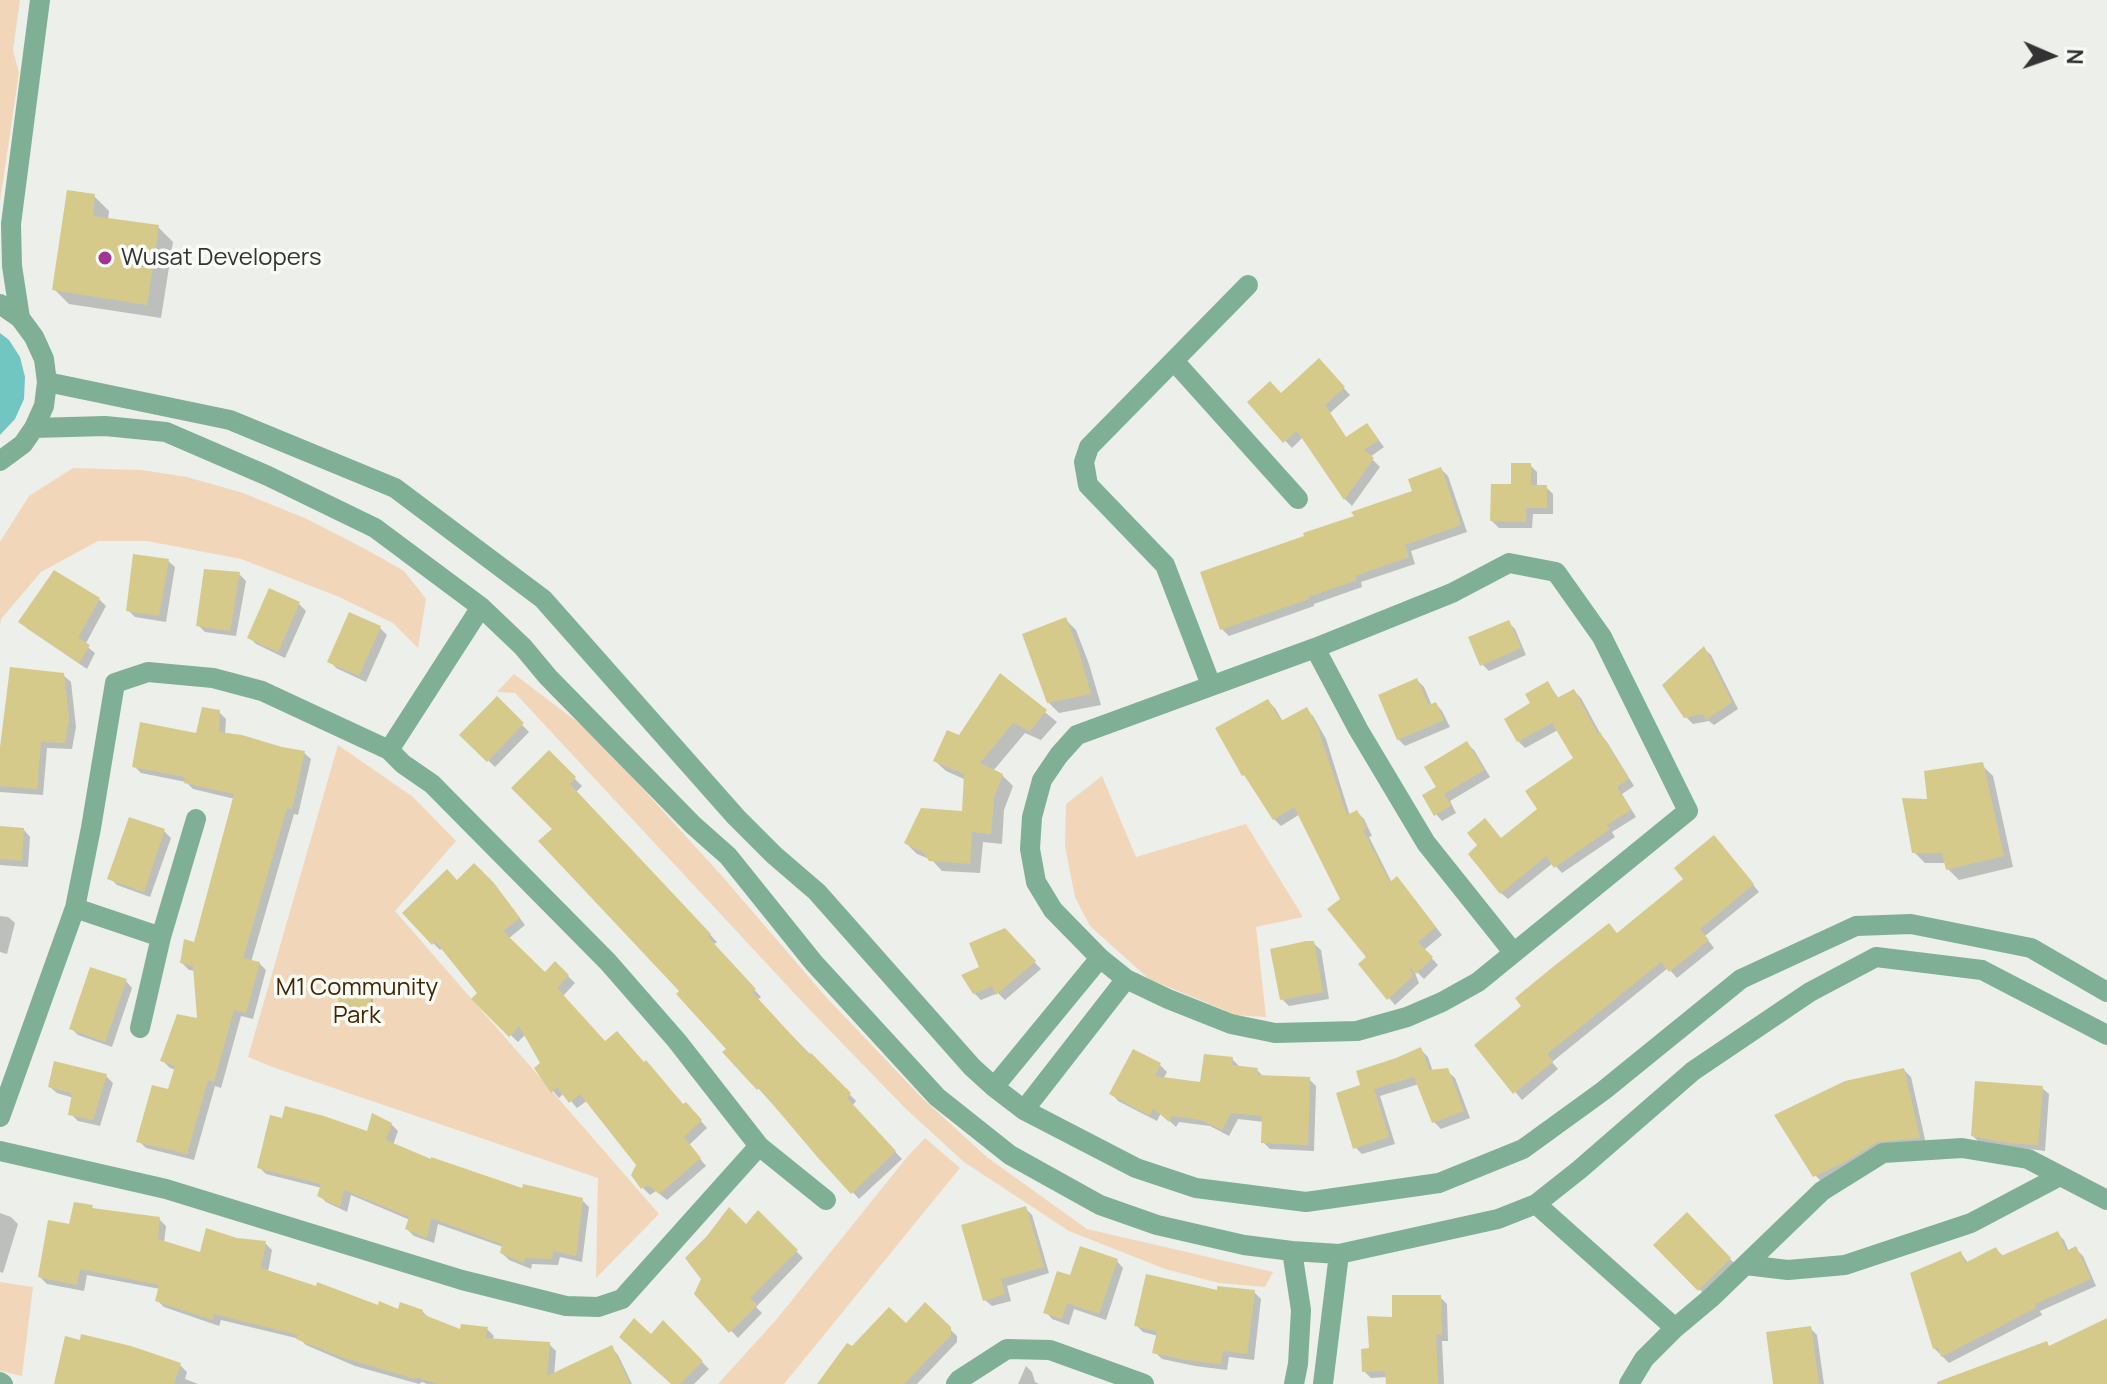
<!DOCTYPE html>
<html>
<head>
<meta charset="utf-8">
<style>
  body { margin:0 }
  #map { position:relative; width:2107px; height:1384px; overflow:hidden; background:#edefeb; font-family:Manrope,sans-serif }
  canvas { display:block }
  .north { position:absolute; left:2011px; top:16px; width:80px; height:80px; -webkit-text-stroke:6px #fafcf8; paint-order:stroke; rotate:92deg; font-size:22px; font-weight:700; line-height:32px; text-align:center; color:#323332 }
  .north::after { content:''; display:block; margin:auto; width:28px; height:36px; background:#323332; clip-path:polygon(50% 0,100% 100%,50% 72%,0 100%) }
</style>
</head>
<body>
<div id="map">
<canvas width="2107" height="1384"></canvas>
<div class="north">N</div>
</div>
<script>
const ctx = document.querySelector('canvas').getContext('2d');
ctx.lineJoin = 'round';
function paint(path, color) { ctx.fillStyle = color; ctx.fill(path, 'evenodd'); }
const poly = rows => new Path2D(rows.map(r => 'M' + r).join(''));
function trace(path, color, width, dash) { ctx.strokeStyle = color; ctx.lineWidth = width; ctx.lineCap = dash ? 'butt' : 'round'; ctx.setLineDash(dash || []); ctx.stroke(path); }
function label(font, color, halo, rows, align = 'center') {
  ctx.font = font + ' Manrope,sans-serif'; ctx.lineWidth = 7; ctx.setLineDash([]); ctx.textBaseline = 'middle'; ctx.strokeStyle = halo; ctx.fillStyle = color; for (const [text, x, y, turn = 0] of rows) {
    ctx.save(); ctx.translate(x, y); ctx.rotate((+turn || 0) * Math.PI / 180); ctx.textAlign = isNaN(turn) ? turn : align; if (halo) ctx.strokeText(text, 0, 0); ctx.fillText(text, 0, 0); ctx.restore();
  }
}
paint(poly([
  [0,0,20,0,13,50,19,73,0,201],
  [73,468,141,470,187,477,243,493,307,519,369,551,404,571,426,599,418,648,393,623,337,596,241,559,147,541,98,541,41,572,1,619,0,626,0,542,29,496],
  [514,674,592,733,722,876,826,997,923,1099,988,1158,1087,1229,1273,1272,1265,1287,1219,1283,1165,1269,1069,1231,964,1162,906,1109,808,1008,515,693,497,692],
  [338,745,413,797,456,841,395,911,659,1214,596,1278,598,1178,275,1068,248,1057],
  [1102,776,1136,857,1246,824,1303,917,1256,927,1266,1017,1236,1015,1149,979,1090,926,1075,897,1065,846,1066,804],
  [925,1138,960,1168,784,1384,718,1384,776,1320,908,1156],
  [0,1282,33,1287,22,1376,0,1371]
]), '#f2d6b9');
paint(poly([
  [0,333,9,340,20,357,25,377,24,399,15,419,0,435]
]), '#72c6c1');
paint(poly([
  [94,196,109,211,108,220,158,227,173,242,161,318,69,304,54,289],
  [1319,361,1350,395,1330,413,1347,439,1367,425,1384,447,1370,457,1380,467,1352,506,1345,499,1303,437,1292,448,1250,403,1281,395],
  [1530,465,1537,472,1537,487,1546,487,1553,494,1553,514,1533,514,1532,528,1499,528,1492,521,1513,486],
  [1441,469,1448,476,1467,532,1411,551,1415,564,1361,582,1362,587,1314,604,1314,606,1229,636,1222,629,1357,517,1415,493],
  [168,561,175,567,166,622,135,617,128,610],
  [239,574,246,581,236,636,205,632,198,625],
  [99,599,106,606,85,645,95,653,87,669,28,629,21,622],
  [299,604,306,611,285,658,256,644,249,637],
  [1065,619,1076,630,1089,664,1101,705,1059,713,1048,702],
  [1508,622,1515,629,1526,655,1489,671,1482,664],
  [380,628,387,635,366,682,336,668,330,661],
  [1704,649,1711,655,1738,709,1714,725,1709,721,1693,724,1686,717],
  [63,675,71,682,76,727,72,749,47,748,43,795,0,792,0,755],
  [1001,676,1057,722,1041,740,1025,733,993,771,1002,775,1013,786,1004,810,1002,844,983,842,980,873,942,871,932,860,917,854,906,843,964,813,966,780,946,771,935,761,960,737],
  [1417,680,1424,687,1432,706,1436,704,1442,711,1450,727,1405,746,1398,739],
  [1548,683,1559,699,1574,691,1581,698,1601,735,1607,742,1634,786,1622,794,1636,817,1612,832,1615,837,1562,873,1553,863,1508,899,1501,893,1480,846,1502,840,1540,809,1576,758,1558,730,1525,748,1518,741,1532,704],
  [497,699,529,732,495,767,462,735],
  [1268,701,1275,708,1283,722,1306,709,1313,716,1326,739,1350,816,1357,812,1364,819,1372,836,1369,837,1392,883,1404,886,1442,935,1424,950,1438,965,1424,979,1413,968,1419,983,1395,1005,1389,998,1300,814,1281,826,1274,819],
  [219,712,226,719,225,735,281,749,304,753,311,759,298,815,294,814,251,962,259,963,266,970,253,1019,241,1016,221,1088,215,1086,194,1160,146,1148,139,1141,169,1091,176,1070,170,1068,163,1061,199,1021,196,971,189,970,182,963,196,945,235,799,193,789,186,782,141,773,134,766,197,735],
  [1467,744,1474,750,1490,777,1450,801,1456,813,1442,821,1436,814,1439,787],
  [549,753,582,786,576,792,717,942,713,945,761,997,757,1000,856,1101,852,1106,902,1159,859,1199,758,1088,555,829],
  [1982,765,1993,776,2013,867,1959,880,1948,869,1947,863,1925,863,1914,852,1930,801],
  [0,828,24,830,30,837,28,867,0,865],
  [164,831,171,838,150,897,117,885,110,878],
  [1721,845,1759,892,1705,936,1714,948,1677,978,1668,968,1552,1062,1558,1069,1522,1100,1476,1045,1686,879],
  [457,883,501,893,525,925,508,939,545,974,555,963,575,983,563,996,605,1044,684,1106,692,1111,707,1128,689,1145,706,1166,667,1200,656,1191,650,1195,643,1188,638,1164,588,1100,577,1108,564,1093,559,1098,553,1091,542,1063,526,1034,518,1042,481,1006,480,993,443,948,440,950,404,913],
  [0,916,8,917,15,923,7,954,0,952],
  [1004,930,1041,969,1005,1000,998,993,981,1000,974,993,981,968],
  [1313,943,1321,950,1329,999,1289,1006,1282,999],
  [126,981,132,988,112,1047,78,1035,71,1028],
  [370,987,373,990,373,1012,343,1011,340,1008],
  [1421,1050,1428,1057,1433,1072,1447,1071,1455,1078,1470,1118,1441,1129,1434,1122,1419,1084,1380,1096,1395,1144,1362,1154,1355,1147,1363,1086],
  [1134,1051,1160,1065,1167,1072,1163,1079,1202,1085,1232,1059,1239,1066,1257,1070,1264,1077,1309,1079,1316,1086,1314,1151,1270,1149,1263,1142,1264,1122,1238,1119,1229,1136,1210,1126,1179,1122,1176,1127,1161,1113,1157,1121,1118,1101,1112,1094],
  [1904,1070,1911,1077,1926,1144,1822,1182,1815,1175],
  [106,1076,113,1083,100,1126,78,1121,71,1114,74,1098,57,1093,50,1087],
  [2042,1088,2049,1094,2045,1151,1980,1143,1973,1136],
  [391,1124,398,1131,393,1145,432,1162,524,1190,582,1200,589,1207,582,1262,560,1257,558,1265,532,1264,531,1269,509,1260,502,1253,503,1247,438,1224,434,1243,414,1236,407,1229,410,1220,351,1195,347,1212,326,1202,319,1195,322,1188,266,1174,259,1167,368,1134],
  [92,1207,94,1210,159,1219,166,1226,164,1243,202,1255,237,1240,265,1243,272,1250,268,1272,379,1307,399,1312,422,1311,429,1318,461,1332,487,1329,494,1336,492,1340,549,1344,556,1351,554,1377,558,1384,427,1384,422,1382,419,1384,355,1366,306,1345,300,1339,221,1320,219,1326,164,1307,157,1300,160,1289,87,1275,84,1291,47,1284,40,1277,71,1227],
  [1025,1208,1032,1215,1049,1273,1007,1286,1011,1301,992,1306,985,1300],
  [0,1213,11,1217,18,1224,3,1273,0,1272],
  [758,1213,803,1258,756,1307,762,1313,738,1338,696,1294],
  [1687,1215,1737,1266,1706,1296,1656,1245],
  [2057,1233,2064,1240,2069,1252,2076,1249,2083,1256,2096,1286,2040,1311,2042,1315,1949,1363,1934,1348,1961,1253,1968,1263,1996,1249,2004,1257],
  [1117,1261,1123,1268,1106,1320,1074,1309,1069,1325,1052,1319,1046,1312,1071,1277],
  [1218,1292,1254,1292,1261,1299,1254,1360,1229,1357,1227,1370,1195,1366,1162,1359,1155,1352,1158,1336,1143,1332,1137,1326],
  [1440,1297,1447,1304,1448,1341,1442,1341,1444,1384,1387,1384,1387,1377,1371,1378,1364,1371,1371,1350,1394,1319],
  [925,1305,957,1336,957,1342,917,1384,831,1384,852,1348,906,1326],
  [663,1323,709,1369,694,1384,673,1384,651,1337],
  [1810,1328,1817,1335,1824,1384,1775,1384],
  [82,1342,180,1365,187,1372,185,1379,198,1384,56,1384],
  [612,1348,618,1355,632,1384,571,1384],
  [1026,1366,1032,1372,1035,1382,1039,1384,1018,1384]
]), '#0003');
paint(poly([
  [67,190,95,194,93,216,159,225,147,305,52,290],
  [1319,358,1345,387,1325,405,1346,437,1367,423,1379,440,1364,450,1374,458,1344,500,1297,431,1283,443,1247,402,1270,381,1281,393],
  [1511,463,1531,463,1531,485,1547,485,1547,508,1526,508,1526,522,1490,521,1491,484,1511,484],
  [1441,467,1461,525,1405,545,1409,557,1355,576,1357,580,1308,597,1309,599,1220,630,1200,572,1304,536,1303,533,1354,516,1351,512,1412,491,1408,479],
  [133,554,169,559,159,616,126,611],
  [204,569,240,572,230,631,196,626],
  [54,570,100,598,78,638,90,645,79,663,18,622],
  [269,588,300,602,278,652,247,638],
  [349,612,381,626,359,676,327,662],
  [1066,617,1079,652,1091,694,1047,703,1022,634],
  [1509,620,1521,648,1480,666,1468,637],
  [1704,646,1732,702,1706,720,1703,714,1684,718,1662,685],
  [10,667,64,673,69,719,65,743,41,742,37,789,0,786,0,747],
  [1000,673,1047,710,1030,731,1013,723,980,763,1003,774,994,798,991,834,972,832,970,864,929,861,924,853,904,843,921,808,962,811,964,774,933,761,947,730,959,735],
  [1417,678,1429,705,1436,702,1444,720,1397,740,1378,695],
  [1548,681,1557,698,1574,689,1598,734,1600,732,1629,779,1617,787,1631,810,1607,825,1610,829,1554,868,1546,856,1500,894,1468,854,1477,845,1467,833,1485,818,1501,838,1537,809,1525,791,1573,758,1552,723,1517,742,1504,719,1530,703,1525,694],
  [497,696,524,723,487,762,459,735],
  [1268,699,1281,721,1307,707,1320,732,1319,733,1347,815,1357,810,1367,828,1363,830,1390,882,1397,876,1436,927,1418,942,1433,957,1416,974,1409,966,1413,976,1387,1000,1358,964,1366,957,1327,909,1340,899,1294,807,1273,820,1244,775,1242,776,1215,728],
  [202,707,220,710,219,732,242,735,282,747,305,751,292,809,287,808,243,958,260,962,246,1013,234,1010,214,1082,208,1080,187,1154,136,1142,152,1085,168,1089,175,1066,160,1061,177,1014,197,1018,193,966,180,963,184,939,194,942,234,794,184,783,185,777,132,767,140,722,196,733],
  [1467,741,1484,770,1444,794,1451,805,1434,816,1422,795,1436,787,1424,767],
  [549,750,576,777,570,784,711,934,708,937,756,989,752,992,809,1054,811,1053,851,1093,847,1098,896,1151,851,1194,819,1159,759,1088,757,1090,722,1052,726,1049,676,994,679,991,538,841,552,829,511,788],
  [1983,762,2004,856,1946,870,1942,853,1912,853,1902,798,1927,799,1924,771],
  [129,817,165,829,144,892,107,879],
  [0,826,24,828,22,861,0,859],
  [1714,835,1754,884,1700,929,1709,940,1669,972,1661,962,1547,1054,1553,1062,1513,1094,1474,1045,1521,1006,1515,998,1554,966,1609,923,1617,933,1683,879,1674,868],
  [474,863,494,883,520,918,503,931,545,972,555,961,569,975,557,988,605,1041,617,1031,644,1062,646,1060,683,1104,686,1102,702,1120,684,1137,701,1158,659,1194,648,1185,641,1189,631,1175,636,1165,580,1094,569,1103,557,1087,551,1093,534,1068,540,1063,519,1026,509,1037,471,999,477,993,435,941,432,945,402,913,447,869,457,880],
  [1005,928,1036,961,996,995,992,986,973,994,961,975,979,967,969,943],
  [1306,941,1314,941,1323,992,1280,1000,1270,949],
  [90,967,127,979,105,1042,69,1029],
  [339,984,371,985,371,1010,338,1008],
  [1421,1047,1429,1070,1448,1068,1464,1111,1432,1123,1414,1077,1374,1089,1389,1137,1353,1149,1336,1093,1360,1085,1356,1071,1396,1058],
  [1133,1049,1161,1063,1155,1076,1200,1082,1204,1054,1233,1057,1232,1065,1258,1068,1257,1075,1310,1077,1308,1145,1261,1143,1262,1116,1231,1113,1222,1130,1201,1120,1172,1116,1169,1122,1153,1108,1150,1116,1109,1094],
  [54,1061,107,1074,93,1120,68,1115,72,1093,48,1087],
  [1904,1068,1920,1138,1877,1142,1845,1162,1813,1177,1774,1115,1845,1081],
  [1975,1081,2043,1086,2038,1145,2009,1143,1971,1136],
  [285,1106,324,1116,367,1131,372,1113,392,1123,386,1140,431,1159,431,1157,522,1188,523,1184,583,1198,576,1256,553,1251,552,1259,525,1258,524,1263,500,1253,502,1244,431,1218,427,1238,405,1229,409,1217,344,1190,340,1207,317,1196,321,1184,257,1168,270,1115,282,1118],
  [74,1202,93,1205,92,1208,160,1217,158,1239,200,1252,206,1228,237,1238,266,1241,261,1268,316,1286,317,1282,378,1305,379,1301,398,1309,400,1302,423,1310,422,1314,460,1329,461,1324,488,1327,485,1338,550,1342,547,1376,612,1345,630,1384,439,1384,415,1377,415,1379,348,1359,348,1360,296,1339,298,1335,214,1314,212,1320,155,1301,159,1285,80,1269,77,1285,38,1277,48,1220,69,1224],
  [1026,1206,1044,1267,1001,1279,1005,1294,983,1301,961,1225],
  [729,1207,746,1224,758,1210,798,1250,750,1298,757,1305,729,1333,694,1294,701,1279,685,1258,707,1236],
  [1687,1212,1731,1258,1698,1291,1653,1245],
  [2058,1231,2066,1251,2076,1246,2091,1279,2035,1304,2036,1308,1941,1357,1938,1347,1933,1349,1910,1273,1961,1251,1965,1263,1996,1247,2001,1256],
  [1080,1246,1118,1259,1099,1314,1067,1303,1062,1319,1043,1313,1057,1271,1070,1275],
  [1146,1274,1217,1290,1217,1286,1255,1290,1247,1354,1223,1351,1221,1364,1186,1360,1152,1353,1157,1331,1134,1326],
  [1392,1295,1441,1295,1442,1335,1436,1335,1438,1384,1386,1384,1385,1371,1362,1372,1361,1349,1369,1348,1367,1316,1392,1317],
  [925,1302,951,1327,951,1335,904,1384,817,1384,847,1343,852,1346,889,1307,906,1323],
  [634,1318,651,1334,663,1320,703,1361,680,1384,671,1384,619,1337],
  [2107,1318,2107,1384,1937,1384,1937,1382,2047,1341,2049,1346],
  [1811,1326,1819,1384,1773,1384,1766,1332],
  [81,1334,131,1346,181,1363,174,1384,54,1384,65,1336,80,1340]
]), '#d6ca8b');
trace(poly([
  [0,304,20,318,34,337,44,359,47,382,44,406,34,428,23,444,0,461],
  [20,318,12,266,11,224,40,0],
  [1174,361,1298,499],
  [47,382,230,420,395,488,543,599,736,817,774,855,817,892,972,1067,994,1087,1024,1110,1136,1168,1196,1188,1306,1202,1439,1183,1523,1149,1603,1091,1741,979,1856,926,1911,924,2031,948,2107,992],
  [34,428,105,426,166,432,268,476,375,528,481,607,523,647,548,677,693,825,728,856,814,963,937,1097,1010,1155,1100,1205,1157,1225,1244,1245,1292,1251,1339,1254,1498,1219,1536,1204,1579,1170,1693,1071,1810,992,1876,957,1982,970,2107,1035],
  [1509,563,1556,572,1602,637,1688,811,1478,982,1442,1002,1407,1017,1357,1031,1275,1033,1231,1024,1168,999,1126,979,1100,958,1053,910,1036,882,1030,849,1032,817,1042,780,1059,755,1077,735,1315,648,1452,593,1509,563],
  [1315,648,1358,729,1426,843,1513,952],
  [1211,685,1165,565,1088,485,1084,462,1089,447,1248,285],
  [389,750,481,607],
  [75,908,161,937],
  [140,1028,161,937,196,819],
  [994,1087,1100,958],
  [1024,1110,1126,979],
  [0,1117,75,908,91,828,115,683,148,672,213,678,262,691,389,750,403,764,432,784,608,962,677,1041,759,1146,622,1299,598,1307,566,1306,462,1280,166,1189,0,1151],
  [759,1146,826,1200],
  [1536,1204,1675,1328],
  [1292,1251,1301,1310,1298,1364,1294,1384],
  [1745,1265,1788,1270,1845,1265,1971,1223,2060,1176],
  [0,1382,3,1384],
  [956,1384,959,1380,1007,1349,1050,1350,1144,1384],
  [1323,1384,1339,1254],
  [1629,1384,1644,1359,1675,1328,1712,1297,1822,1191,1883,1153,1962,1148,2028,1159,2107,1200]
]), '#7faf95', 20);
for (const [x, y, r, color] of [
  [105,258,8,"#a33390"]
]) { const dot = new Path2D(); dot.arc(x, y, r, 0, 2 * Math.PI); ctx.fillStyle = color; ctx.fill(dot); trace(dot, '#fafcf8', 3); }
label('24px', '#323332', '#fafcf8', [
  ["Wusat Developers",121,258]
], 'left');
label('24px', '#432600', '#fafcf8', [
  ["M1 Community",357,988],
  ["Park",357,1016]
]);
</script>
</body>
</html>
